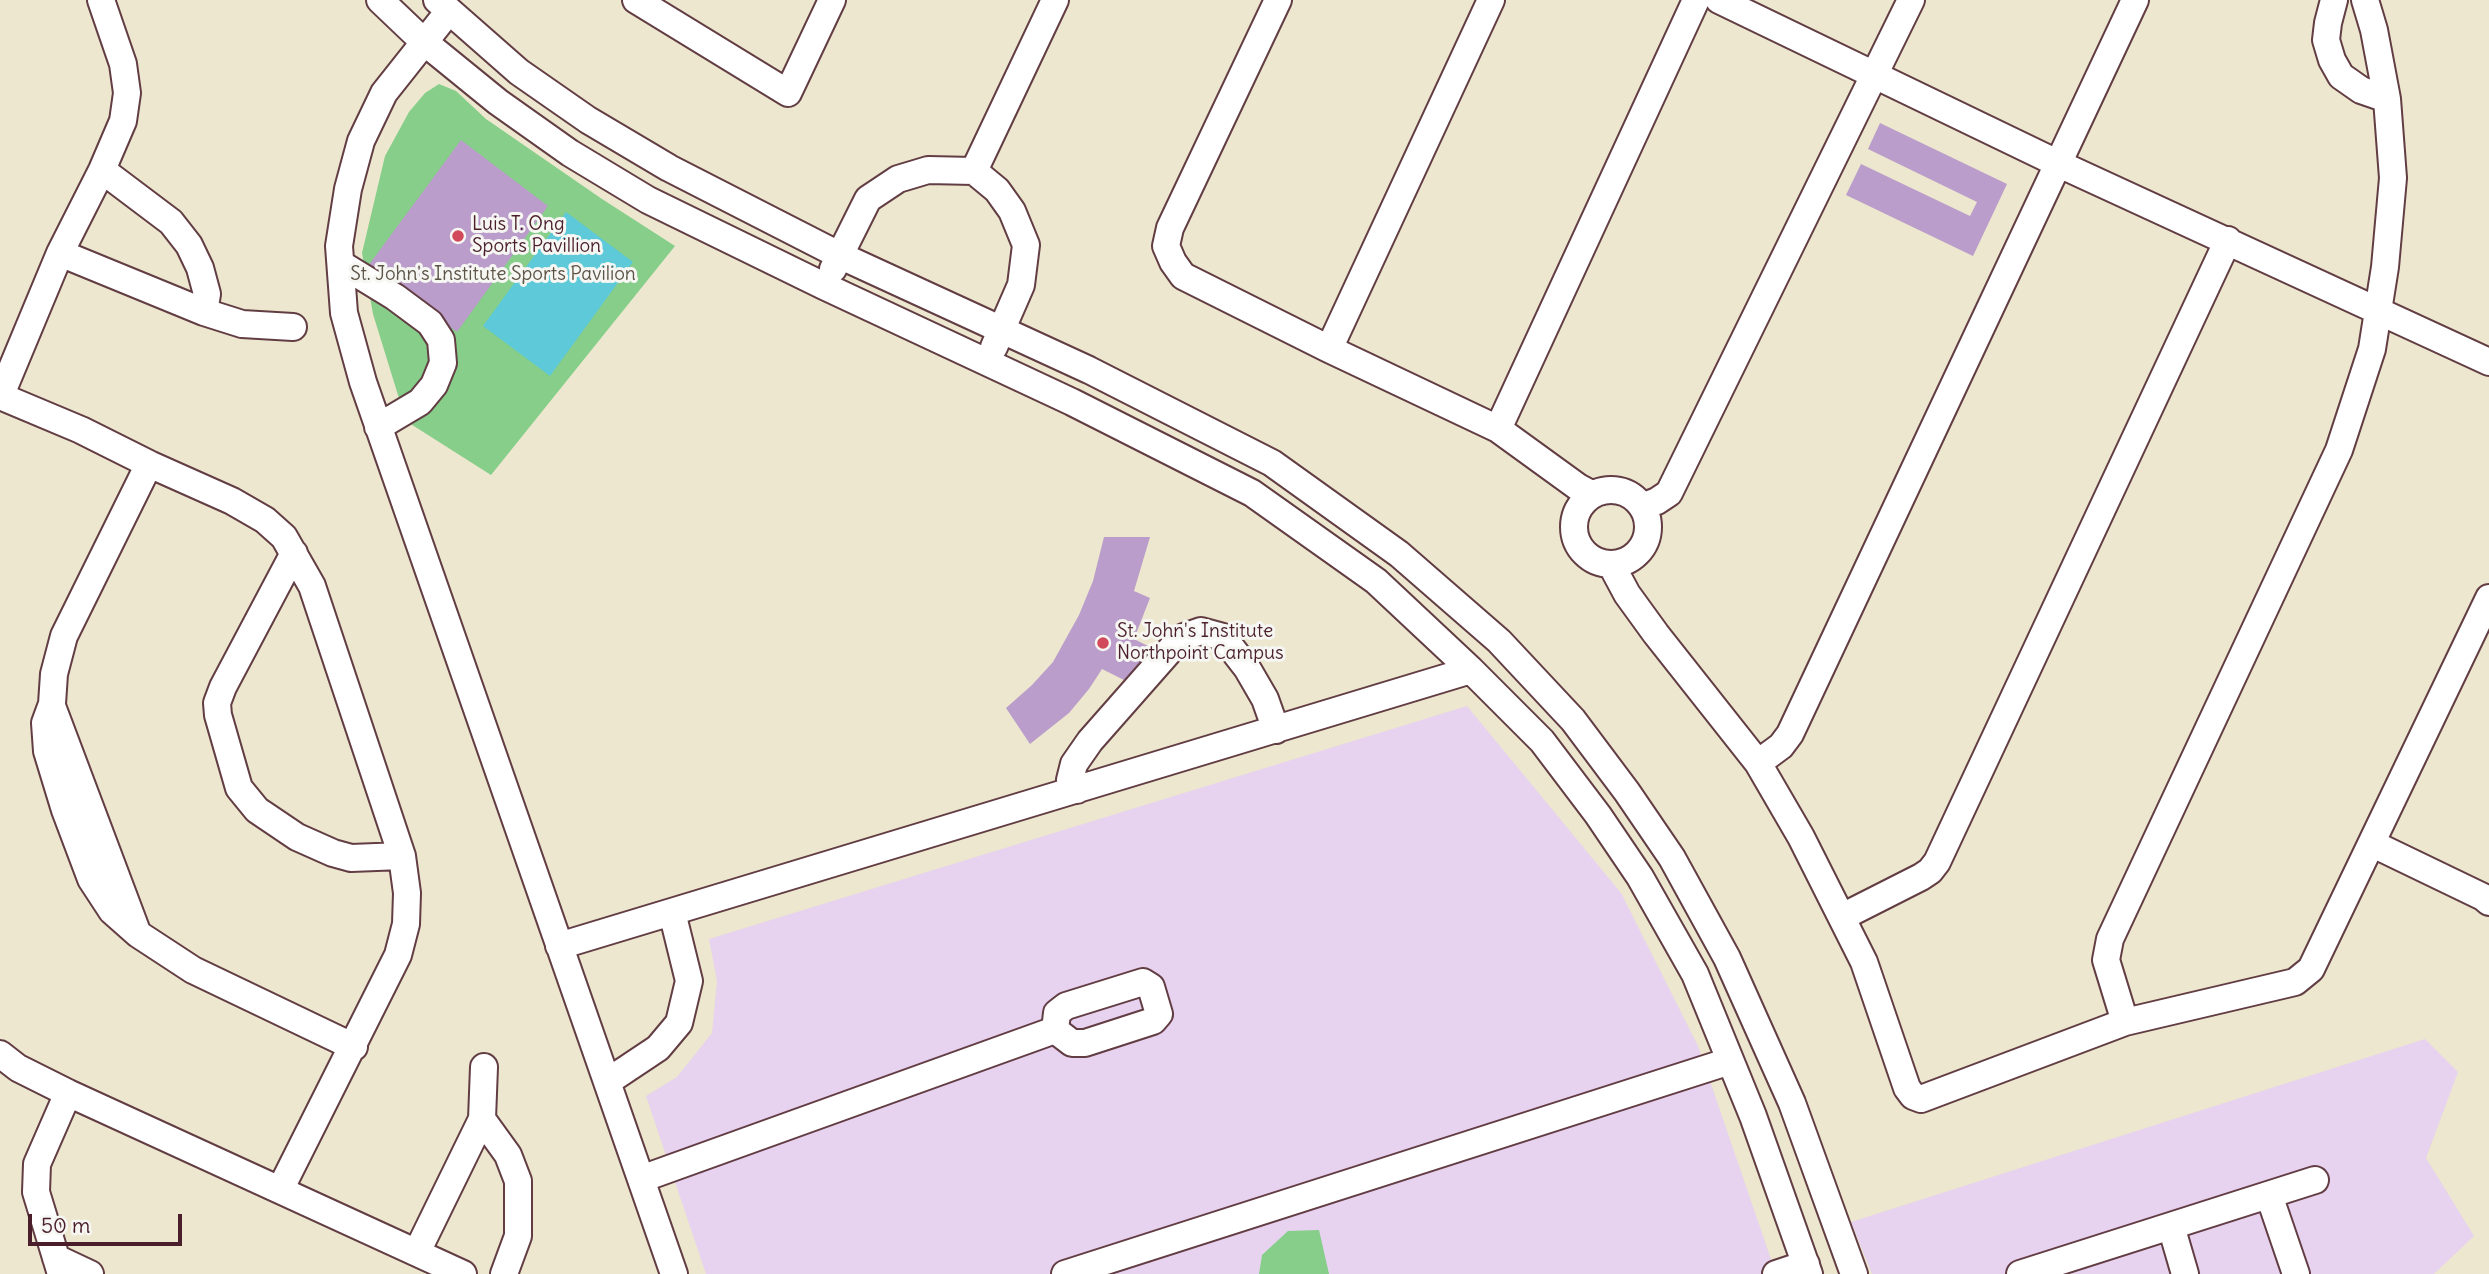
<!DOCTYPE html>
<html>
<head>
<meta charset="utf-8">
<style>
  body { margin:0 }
  #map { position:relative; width:2489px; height:1274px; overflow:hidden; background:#ece7ce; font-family:Delius,sans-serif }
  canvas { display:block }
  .scale { position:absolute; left:28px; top:1214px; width:154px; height:32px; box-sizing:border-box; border:4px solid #4a1f2b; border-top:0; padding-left:9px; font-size:21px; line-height:24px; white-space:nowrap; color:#4a1f2b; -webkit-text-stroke:5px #f6f6f2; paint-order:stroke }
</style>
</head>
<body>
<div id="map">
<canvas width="2489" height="1274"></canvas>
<div class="scale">50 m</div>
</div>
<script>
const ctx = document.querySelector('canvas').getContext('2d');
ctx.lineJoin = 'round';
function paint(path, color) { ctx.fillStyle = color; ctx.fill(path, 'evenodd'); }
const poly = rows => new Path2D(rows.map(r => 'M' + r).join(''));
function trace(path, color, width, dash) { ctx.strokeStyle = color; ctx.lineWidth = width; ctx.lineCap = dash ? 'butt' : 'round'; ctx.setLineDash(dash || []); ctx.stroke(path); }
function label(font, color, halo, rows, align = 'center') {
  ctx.font = font + ' Delius,sans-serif'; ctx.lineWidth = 6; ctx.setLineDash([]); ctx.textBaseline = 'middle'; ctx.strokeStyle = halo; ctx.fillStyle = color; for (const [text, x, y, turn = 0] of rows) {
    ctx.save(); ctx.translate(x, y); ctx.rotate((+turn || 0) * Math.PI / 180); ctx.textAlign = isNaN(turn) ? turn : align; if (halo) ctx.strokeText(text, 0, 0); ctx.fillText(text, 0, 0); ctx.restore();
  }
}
paint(poly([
  [1467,706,1621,893,1698,1046,1776,1274,706,1274,646,1096,677,1077,712,1033,717,981,709,939],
  [2425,1039,2458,1072,2426,1158,2474,1236,2434,1274,1872,1274,1851,1222]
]), '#e7d2ef');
paint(poly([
  [439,84,456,91,486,119,602,199,675,246,491,475,406,421,373,314,362,253,385,156,409,112,425,93],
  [1319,1230,1329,1274,1259,1274,1262,1255,1288,1231]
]), '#86ce89');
paint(poly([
  [566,212,633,262,550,376,483,326]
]), '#5ec9d8');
paint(poly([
  [1880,123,2007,184,1973,256,1846,195,1861,164,1970,216,1977,202,1868,149],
  [461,140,548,206,457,332,368,266],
  [1104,537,1150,537,1134,591,1150,598,1134,639,1150,647,1132,684,1102,669,1089,689,1069,713,1030,744,1006,708,1032,685,1053,662,1079,615,1093,581]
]), '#ba9dca');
const minor = poly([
  [380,0,423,41,498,102,570,153,648,200,824,286,1072,402,1252,493,1376,581,1471,670,1542,741,1598,815,1640,877,1695,974,1753,1116,1809,1274],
  [437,0,519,72,588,120,669,168,839,255,1089,370,1272,463,1399,554,1499,641,1573,720,1627,792,1672,858,1727,958,1792,1103,1854,1274],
  [636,0,788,93,832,0],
  [1278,0,1170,228,1166,246,1173,262,1183,276,1329,349,1498,429,1578,487,1591,494],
  [1719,0,2057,163,2489,362],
  [2334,0,2328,23,2326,40,2332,60,2341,76,2361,90,2387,99],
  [449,11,384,93,361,141,348,189,339,246,344,313,363,382,674,1274],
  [102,170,171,222,189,245,200,268,207,294,204,312],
  [974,171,1055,0],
  [60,253,204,312,242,324,293,327],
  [341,264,395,297,430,323,441,340,443,363,434,385,420,402,378,427],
  [833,269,868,199,898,179,928,170,974,171,997,190,1012,211,1026,245,1021,285,994,347],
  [1329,349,1491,0],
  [0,396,81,430,149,464,232,501,265,520,284,537,312,586,402,856,407,893,406,924,398,955,280,1190],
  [0,397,60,253,102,170,123,121,127,93,123,64,101,0],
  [1498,429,1696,0],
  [149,464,64,636,54,674,52,704,45,723,47,751,65,810,91,879,112,911,138,934,193,970,354,1047],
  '1574 527a37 37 0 1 1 74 0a37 37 0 1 1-74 0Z',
  [1642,507,1657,501,1669,493,1911,0],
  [294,553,223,687,217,703,218,715,239,788,257,810,297,837,333,853,351,858,402,856],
  [1612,566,1627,594,1656,634,1758,763,1801,837,1864,962,1907,1088,1913,1096,1921,1099,2125,1022,2295,982,2311,969,2489,598],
  [52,706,136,929],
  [1758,763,1781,746,1790,734,2135,0],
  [1077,790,1070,780,1074,764,1090,741,1171,649,1184,637,1201,631,1223,637,1247,668,1265,699,1276,730],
  [2373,844,2483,897,2489,902],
  [1842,917,1921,877,1930,871,1937,862,2228,240],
  [559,946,1471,670],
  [1143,982,1151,987,1159,1014,1153,1021,1085,1043,1072,1043,1055,1030,1057,1013,1066,1006,1143,982],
  [2125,1022,2106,960,2110,939,2339,450,2372,349,2385,267,2393,178,2387,99,2374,30,2365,0],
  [0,1054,18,1068,68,1093,463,1274],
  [484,1067,482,1119,508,1155,518,1181,518,1236,504,1274],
  [607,1082,658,1048,679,1023,689,981,672,912],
  [641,1179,1055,1030],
  [2269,1195,2296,1274],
  [2171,1226,2185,1274],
  [417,1252,482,1119],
  [56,1258,90,1274],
  [61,1274,36,1192,37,1164,68,1093],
  [1065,1274,1730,1061],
  [1776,1274,1806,1264],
  [2020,1274,2315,1180]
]);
trace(minor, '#623d43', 30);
trace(minor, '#fff', 26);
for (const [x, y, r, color] of [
  [458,236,7,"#d1495b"],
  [1103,643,7,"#d1495b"]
]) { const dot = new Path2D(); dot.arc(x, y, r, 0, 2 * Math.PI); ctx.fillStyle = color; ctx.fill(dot); trace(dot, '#f6f6f2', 2.5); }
label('19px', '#4a1f2b', '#f6f6f2', [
  ["Luis T. Ong",472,225],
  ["Sports Pavillion",472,247],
  ["St. John's Institute",1117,632],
  ["Northpoint Campus",1117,654]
], 'left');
label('19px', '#5c5447', '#f6f6f2', [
  ["St. John's Institute Sports Pavilion",493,275]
]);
</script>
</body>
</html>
